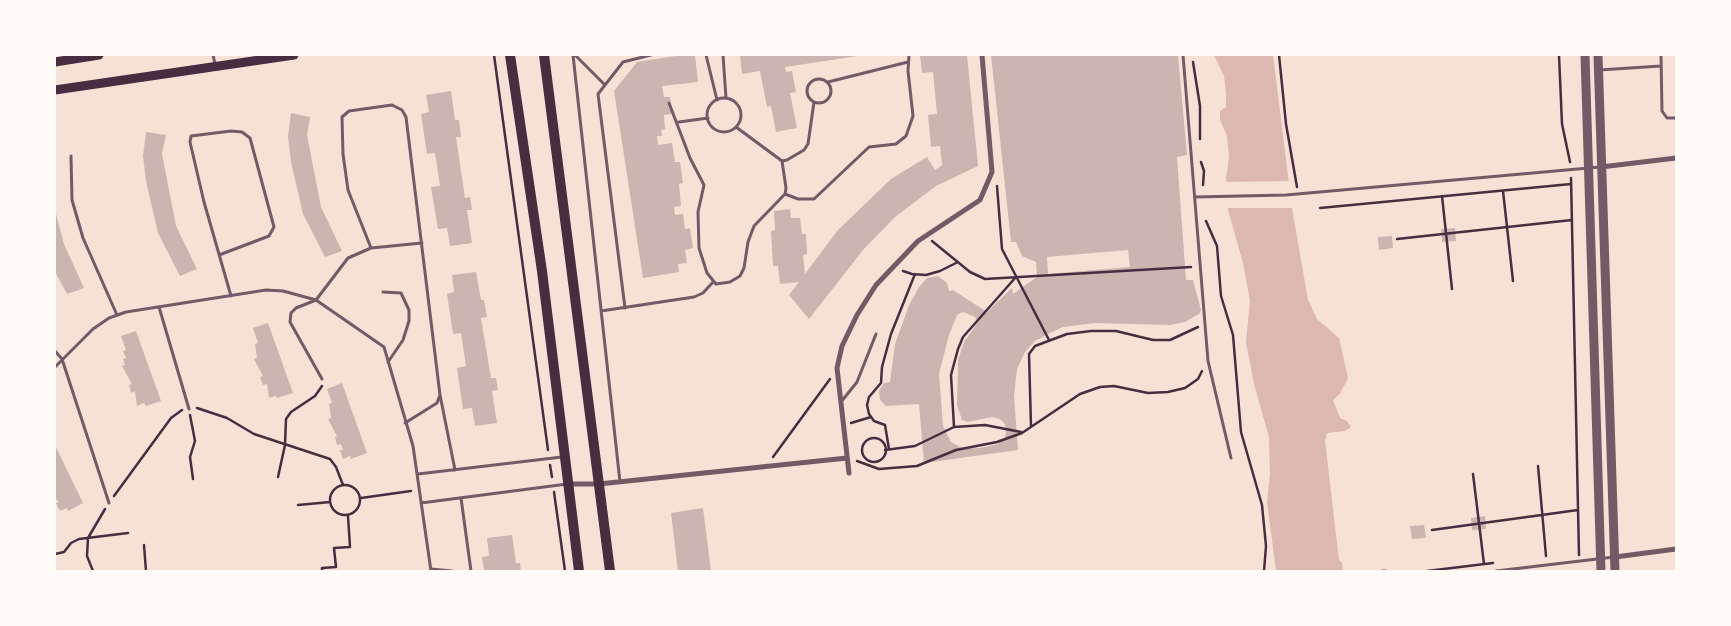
<!DOCTYPE html>
<html>
<head>
<meta charset="utf-8">
<style>
  body { margin:0 }
  #map { position:relative; width:1731px; height:626px; overflow:hidden; background:#f7e1d7; font-family:"Noto Sans",sans-serif }
  canvas { display:block }
  .frame { position:absolute; inset:0; border:56px solid #fffaf5; pointer-events:none }
</style>
</head>
<body>
<div id="map">
<canvas width="1731" height="626"></canvas>
<div class="frame"></div>
</div>
<script>
const ctx = document.querySelector('canvas').getContext('2d');
ctx.lineJoin = 'round';
function paint(path, color) { ctx.fillStyle = color; ctx.fill(path, 'evenodd'); }
const poly = rows => new Path2D(rows.map(r => 'M' + r).join(''));
function trace(path, color, width, dash) { ctx.strokeStyle = color; ctx.lineWidth = width; ctx.lineCap = dash ? 'butt' : 'round'; ctx.setLineDash(dash || []); ctx.stroke(path); }
paint(poly([
  [1214,55,1273,55,1292,208,1308,300,1317,319,1339,338,1348,378,1340,394,1333,400,1340,418,1347,421,1351,427,1345,431,1327,433,1325,441,1339,560,1342,563,1343,571,1276,571,1267,502,1270,474,1269,437,1254,384,1246,342,1250,301,1243,263,1228,210,1226,178,1229,157,1227,136,1220,120,1220,111,1226,107,1226,93,1224,76]
]), '#dcb8b0');
paint(poly([
  [1291,181,1292,208,1226,208,1224,182]
]), '#f7e1d7');
paint(poly([
  [682,55,695,55,698,82,662,86,664,97,670,97,672,114,664,115,665,129,661,130,662,136,657,136,658,145,672,143,675,162,680,162,683,183,679,184,681,206,674,207,675,215,683,214,685,229,690,228,693,248,685,250,687,263,678,264,679,272,643,278,614,91,637,62],
  [740,55,858,55,858,56,785,67,786,72,792,71,796,92,790,93,797,128,776,132,771,106,767,107,760,71,742,74],
  [920,55,967,55,978,166,936,186,895,217,863,250,809,319,789,295,799,282,780,284,778,266,773,266,771,231,775,230,774,211,790,209,791,218,800,218,802,234,806,234,807,254,803,255,805,274,838,230,891,179,927,157,935,170,942,165,940,146,931,147,928,115,937,114,933,72,922,73],
  [991,55,1178,55,1187,155,1177,157,1186,280,1193,280,1201,310,1199,314,1185,322,1170,325,1095,323,1063,327,1050,333,1035,341,1025,352,1017,369,1014,396,1018,450,924,463,919,404,886,406,880,400,879,391,884,383,890,382,895,344,909,305,919,287,927,278,938,276,947,283,949,291,953,290,987,312,1012,288,1013,294,1037,277,1036,262,1022,256,1016,242,1011,242],
  [1128,250,1130,267,1048,274,1047,257],
  [963,312,975,317,978,322,964,342,958,360,957,405,962,420,968,422,992,417,1000,419,1005,424,1006,431,1005,438,998,444,980,448,964,449,951,442,943,426,939,374,949,335,957,315],
  [451,91,455,120,459,120,461,137,456,137,465,198,470,197,472,210,467,210,472,243,450,246,447,228,438,229,431,187,440,186,435,153,427,154,421,114,429,112,426,95],
  [291,113,310,117,307,135,321,207,342,251,325,257,303,214,291,162,288,137],
  [146,132,166,135,162,154,176,226,197,269,180,276,158,233,146,181,143,156],
  [55,210,64,244,84,288,67,294,55,272],
  [1455,228,1456,241,1442,242,1441,229],
  [1392,236,1393,248,1379,250,1378,237],
  [476,272,481,300,484,300,487,317,481,318,491,378,496,378,498,390,492,391,497,423,475,426,472,408,463,409,457,368,466,366,461,333,453,334,447,294,454,292,452,275],
  [268,323,293,393,277,398,276,396,269,398,267,384,263,385,260,377,263,376,254,359,257,358,255,344,258,343,253,328],
  [136,331,161,401,146,406,144,403,137,406,135,391,131,393,129,385,132,384,122,366,125,365,123,359,126,358,123,351,126,350,121,336],
  [342,383,367,453,351,459,350,456,343,459,340,450,343,450,341,444,337,445,335,437,337,436,328,419,331,418,329,404,332,403,327,389],
  [55,445,83,503,68,511,67,508,60,511,56,503,59,502,55,498],
  [703,508,711,571,678,571,671,513],
  [1485,516,1486,529,1472,530,1471,518],
  [1424,525,1426,538,1412,539,1410,526],
  [512,535,516,563,520,563,521,571,484,571,482,557,489,556,487,538]
]), '#ccb4b1');
trace(poly([
  [494,55,548,450],
  [1279,55,1286,124,1297,187],
  [1559,55,1562,124,1570,162],
  [1193,62,1200,106,1200,139],
  [1201,162,1204,171,1203,185],
  [1571,178,1579,555],
  [997,186,1002,249,1049,340],
  [1503,191,1513,281],
  [1442,196,1452,289],
  [1320,208,1571,184],
  [1206,221,1217,246,1221,296,1233,335,1241,432,1262,505,1266,546,1264,571],
  [1397,239,1572,220],
  [932,241,970,272,985,279,1191,267],
  [903,271,912,274,926,275,940,271,958,262],
  [197,408,227,418,254,434,330,459,336,467,343,485],
  [190,415,195,441,190,457,193,479],
  [851,423,871,417],
  [1031,426,1029,354,1035,346,1067,334,1091,331,1116,331,1153,340,1170,340,1198,327],
  [954,427,951,375,958,349,963,337,1016,277],
  '862 450a12 12 0 1 1 24 0a12 12 0 1 1-24 0Z',
  [889,449,885,425,874,421,869,414,867,405,869,397,881,383,882,367,891,334,915,274],
  [885,450,915,446,954,427,985,425,1021,432],
  [773,457,830,379],
  [857,461,879,469,917,466,956,450,997,442,1022,433,1080,394,1100,387,1114,386,1148,393,1168,392,1185,388,1198,379,1202,371],
  [550,465,552,477],
  [1538,466,1546,556],
  [1473,474,1484,564],
  [278,477,285,445,286,419,291,412,315,396,322,386],
  '330 500a15 15 0 1 1 30 0a15 15 0 1 1-30 0Z',
  [554,492,565,571],
  [114,496,171,418,182,410],
  [361,498,411,491],
  [298,505,330,502],
  [1432,530,1578,510],
  [144,545,146,571],
  [55,554,64,552,71,543,79,539,128,533],
  [93,571,87,556,88,538,105,509],
  [322,571,322,568,336,567,334,548,350,547,348,516],
  [1427,571,1493,563]
]), '#4a2c40', 2.5);
trace(poly([
  [213,55,215,64],
  [573,55,620,482],
  [575,55,605,85],
  [706,55,717,100],
  [723,55,726,98],
  [1183,55,1208,361,1231,458],
  [1661,55,1662,111,1667,118,1676,118],
  [1599,70,1661,66],
  '807 91a12 12 0 1 1 24 0a12 12 0 1 1-24 0Z',
  [828,82,908,62],
  '707 115a17 17 0 1 1 34 0a17 17 0 1 1-34 0Z',
  [669,103,690,158,704,185,698,212,699,248,707,273,716,284,730,282,740,276,744,268,748,242,754,226,785,194,786,188,782,161],
  [679,122,708,118],
  [736,127,782,161,787,160,804,150,808,144,814,102],
  [71,156,72,200,83,238,117,315],
  [785,194,798,199,814,199,869,147,896,144,906,136,913,116,908,71,909,55],
  [1195,197,1286,195,1600,167],
  [371,248,422,243],
  [219,255,269,236,274,227,250,138,242,132,231,131,191,136,190,142,204,202,231,296],
  [383,292,401,293,409,310,409,321,403,340,388,362],
  [159,307,189,409],
  [625,308,598,94,623,62,651,55],
  [601,311,694,297,703,293,713,282],
  [55,351,62,359,109,503],
  [55,367,93,329,109,318,126,312,266,290,283,291,316,300,384,347,413,446,431,571],
  [322,379,290,322,291,313,296,308,316,300,348,258,371,248,348,190,343,154,342,117,349,111,392,105,402,110,406,117,440,395,437,403,405,423],
  [440,395,455,470],
  [841,402,857,382,876,334],
  [418,474,562,457],
  [461,498,471,571],
  [421,503,567,484],
  [431,569,452,571],
  [1382,571,1386,571],
  [1496,571,1614,557]
]), '#755966', 3);
trace(poly([
  [1601,167,1676,158],
  [849,473,837,368,842,346,857,315,876,285,918,241,980,200,992,172,982,55],
  [569,484,599,484,847,458],
  [1615,557,1676,549]
]), '#755966', 5);
trace(poly([
  [1585,55,1601,571],
  [1598,55,1615,571]
]), '#755966', 9);
trace(poly([
  [55,62,99,55],
  [55,90,294,55]
]), '#4a2c40', 9);
trace(poly([
  [510,55,542,271,579,571],
  [544,55,610,571]
]), '#4a2c40', 10);
</script>
</body>
</html>
